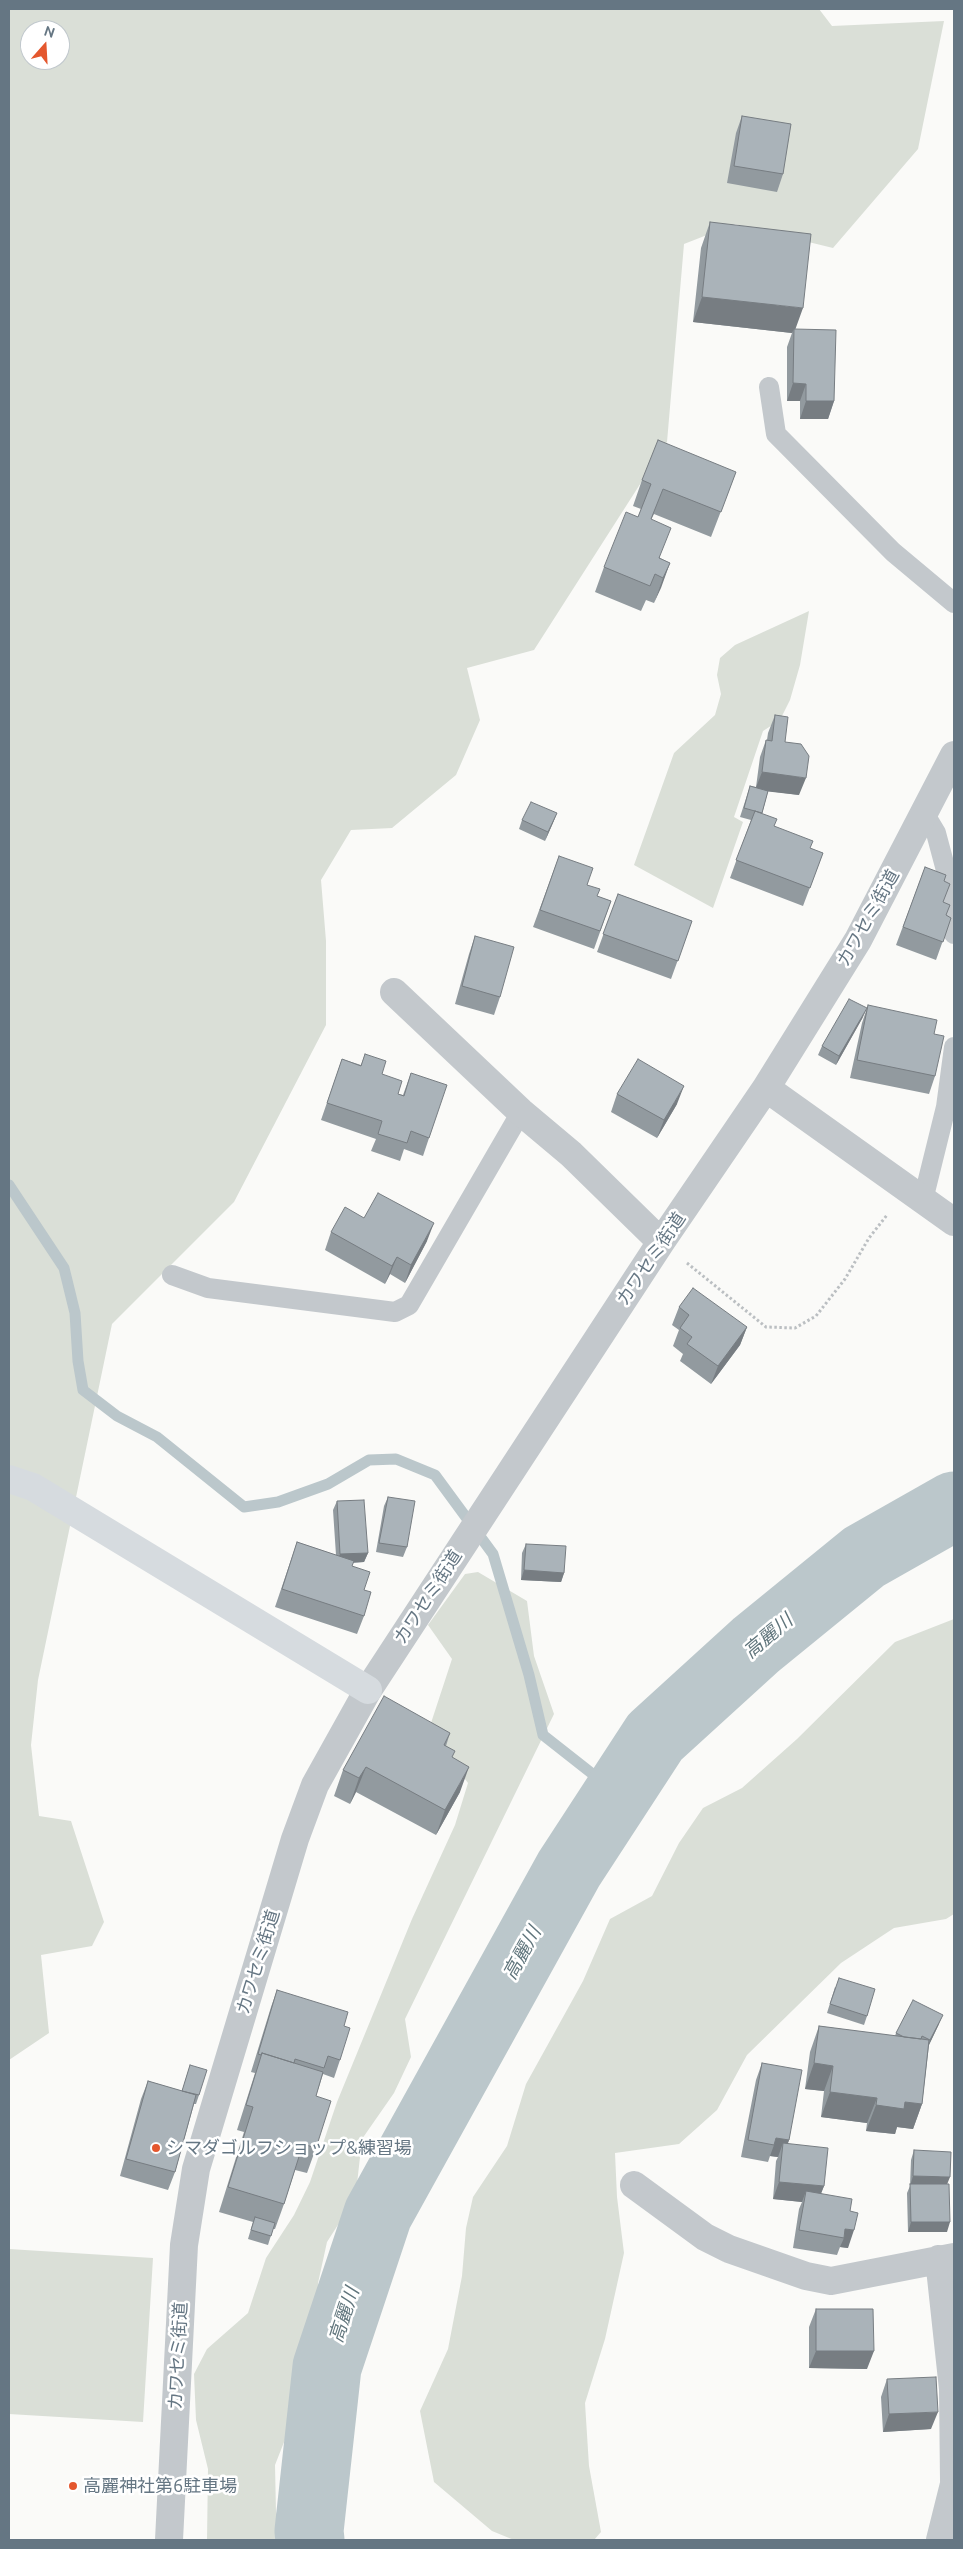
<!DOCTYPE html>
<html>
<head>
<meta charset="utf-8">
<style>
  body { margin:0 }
  #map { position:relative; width:963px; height:2549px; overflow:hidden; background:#fafaf8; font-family:Ubuntu,sans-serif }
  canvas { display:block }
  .frame { position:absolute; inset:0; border:10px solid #657683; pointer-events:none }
  .north { position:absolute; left:20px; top:20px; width:50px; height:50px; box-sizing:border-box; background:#fff; border:1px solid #c1c8cd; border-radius:50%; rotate:19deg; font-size:14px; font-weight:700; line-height:20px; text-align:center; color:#657683 }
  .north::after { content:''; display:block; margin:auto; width:18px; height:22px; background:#e4572e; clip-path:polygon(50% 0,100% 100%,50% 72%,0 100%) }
</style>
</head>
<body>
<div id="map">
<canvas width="963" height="2549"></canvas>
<div class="frame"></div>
<div class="north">N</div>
</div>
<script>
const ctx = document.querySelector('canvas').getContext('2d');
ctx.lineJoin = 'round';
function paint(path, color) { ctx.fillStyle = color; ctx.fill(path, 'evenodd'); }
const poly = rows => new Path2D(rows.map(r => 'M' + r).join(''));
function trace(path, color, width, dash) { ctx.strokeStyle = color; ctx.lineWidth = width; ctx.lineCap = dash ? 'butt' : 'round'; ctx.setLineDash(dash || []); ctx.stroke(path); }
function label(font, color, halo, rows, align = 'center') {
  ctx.font = font + ' Ubuntu,"Noto Sans JP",sans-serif'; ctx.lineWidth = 5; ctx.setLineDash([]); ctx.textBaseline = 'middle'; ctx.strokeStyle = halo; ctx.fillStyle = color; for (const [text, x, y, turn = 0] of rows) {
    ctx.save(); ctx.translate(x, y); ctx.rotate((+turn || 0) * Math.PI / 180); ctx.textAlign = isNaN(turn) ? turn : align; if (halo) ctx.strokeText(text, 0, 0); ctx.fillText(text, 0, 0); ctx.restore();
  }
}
paint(poly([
  [9,9,819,9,832,26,944,21,918,149,833,248,735,224,684,244,667,442,534,650,467,668,480,720,456,775,392,828,351,830,321,880,326,941,326,1025,234,1202,112,1324,38,1680,31,1745,39,1816,71,1821,104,1922,92,1946,41,1955,49,2033,9,2060],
  [30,30,60,30,60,60,30,60],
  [809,611,800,665,790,700,780,720,763,731,734,817,743,822,713,908,634,865,674,753,715,715,721,694,717,675,720,658,735,645],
  [478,1572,527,1601,534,1656,554,1714,405,2019,411,2057,394,2093,362,2139,357,2184,343,2217,327,2242,318,2283,317,2327,301,2399,275,2465,276,2512,287,2536,286,2540,207,2540,208,2469,196,2420,194,2374,207,2349,248,2313,266,2258,294,2215,310,2182,337,2102,412,1919,455,1825,468,1783,449,1758,430,1726,452,1659,428,1625,465,1574],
  [954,1619,954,1914,946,1919,894,1928,841,1963,747,2055,717,2110,679,2144,615,2153,617,2197,624,2253,605,2339,585,2403,589,2466,601,2532,594,2540,514,2540,492,2531,434,2482,420,2411,448,2349,462,2276,466,2228,473,2197,507,2146,526,2084,583,1981,610,1919,652,1896,679,1843,703,1808,742,1788,797,1739,895,1642],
  [9,2249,153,2258,143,2422,9,2414]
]), '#dadfd7');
trace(poly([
  [9,1185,64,1268,75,1313,78,1361,83,1390,117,1416,157,1437,244,1507,278,1502,328,1484,369,1460,396,1459,435,1475,493,1554,529,1675,543,1735,618,1794]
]), '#bbc7cb', 11);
trace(poly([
  [310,2540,309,2531,327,2367,378,2214,569,1869,655,1737,756,1645,864,1557,954,1506]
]), '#bbc7cb', 69);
trace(poly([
  [687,1263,766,1327,795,1328,816,1316,845,1279,869,1238,887,1215]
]), '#bbbfc2', 3, [2.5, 2.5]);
trace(poly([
  [769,387,776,434,893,552,954,603],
  [924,813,936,833,948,878,954,934],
  [923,1200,946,1107,954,1047],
  [172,1275,208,1288,395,1312,409,1305,521,1112]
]), '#c3c8cc', 20);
trace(poly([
  [394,992,521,1112,571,1154,661,1242],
  [766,1088,954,1222],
  [634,2185,705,2237,729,2249,806,2276,831,2281,954,2257],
  [939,2259,953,2389,954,2481],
  [169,2540,184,2245,196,2169,295,1839,315,1785,368,1690,661,1242,766,1088,858,940,954,755],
  [940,2540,954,2484]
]), '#c3c8cc', 28);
trace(poly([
  [9,1479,33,1487,368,1690]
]), '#d6dbdf', 28);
paint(poly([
  [742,116,783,174,777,192,727,183,736,133],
  [710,222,795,329,834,401,828,419,800,419,800,401,787,401,787,347,792,333,693,322,701,248],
  [736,472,711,537,654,514,651,520,660,558,670,563,654,603,646,600,641,611,595,592,604,567,638,517,641,509,633,506,642,480],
  [775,715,785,742,799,795,768,791,762,814,774,826,810,848,823,853,803,906,730,878,751,820,740,817,750,786,756,787,760,757,766,740,767,740,768,733],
  [557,813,545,841,519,829,522,820],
  [559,856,587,885,597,896,611,901,594,949,533,927],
  [925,867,944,881,943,902,946,915,951,918,936,960,896,945],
  [618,894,692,921,671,979,597,952],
  [475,936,500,997,494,1015,455,1004,469,954],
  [868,1005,934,1034,935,1076,929,1094,850,1078,862,1023],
  [863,1017,836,1065,818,1055,822,1046],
  [365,1054,398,1094,403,1095,411,1073,429,1138,423,1156,404,1149,400,1161,371,1151,376,1139,321,1120,342,1059,361,1065],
  [617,1094,677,1104,657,1138,611,1112],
  [364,1218,427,1241,405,1283,390,1274,385,1284,325,1250,331,1232],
  [679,1307,747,1327,740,1345,711,1384,680,1361,683,1354,673,1346,679,1330,672,1325],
  [388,1497,407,1547,403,1557,376,1552,384,1506],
  [337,1501,368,1553,364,1562,353,1563,352,1566,364,1590,364,1616,357,1634,275,1607,297,1542,336,1555,333,1510],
  [526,1544,564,1573,561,1582,521,1580,522,1553],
  [450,1733,446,1746,452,1757,460,1792,436,1835,356,1792,350,1804,334,1796,343,1770],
  [835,1987,867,2016,864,2025,827,2013],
  [277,1990,344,2026,340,2060,334,2078,323,2074,316,2096,316,2148,307,2173,295,2170,284,2204,275,2229,273,2229,268,2245,248,2239,253,2222,219,2212,244,2132,237,2130,255,2073,251,2072,271,2007],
  [939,2024,929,2045,922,2104,913,2129,897,2127,895,2134,866,2131,867,2123,821,2117,824,2091,805,2089,810,2052,819,2026,895,2036,896,2033],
  [762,2063,789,2140,788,2143,824,2186,821,2193,850,2211,848,2248,840,2247,837,2255,793,2248,799,2209,802,2202,773,2199,776,2161,778,2157,770,2156,768,2162,741,2157,756,2080],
  [190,2065,199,2095,196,2104,194,2104,175,2172,168,2190,120,2176,141,2099,148,2081,182,2091],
  [914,2150,947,2184,947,2232,908,2232,907,2193,910,2186,911,2160],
  [816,2309,867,2369,809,2368,809,2327],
  [887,2379,931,2429,883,2432,881,2397]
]), '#929a9f');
paint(poly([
  [702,297,803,308,794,333,794,329,792,333,693,322],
  [793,383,806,384,800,401,787,401],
  [806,401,834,401,828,419,800,419],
  [670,563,661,588,654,603,663,578],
  [762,772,806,778,799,795,755,790],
  [557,813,553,823,545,841,548,832],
  [867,1008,863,1017,836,1065,839,1056],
  [684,1086,677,1104,657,1138,664,1120],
  [434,1223,427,1241,405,1283,411,1265],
  [397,1257,390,1274,385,1284,392,1266],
  [747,1327,740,1345,711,1384,718,1366],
  [368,1553,364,1562,336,1563,340,1554],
  [524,1570,564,1573,561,1582,521,1580],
  [366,1767,356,1792,350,1804,359,1778],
  [469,1767,460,1792,436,1835,445,1810],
  [943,2015,939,2024,927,2049,930,2040],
  [814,2063,833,2066,824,2091,805,2089],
  [830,2092,877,2098,867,2123,821,2117],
  [905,2102,922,2104,913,2129,897,2127,895,2134,866,2131,876,2105],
  [776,2138,789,2140,783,2157,783,2143,778,2157,770,2156,774,2145],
  [913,2176,950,2177,946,2187,910,2186],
  [779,2182,824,2186,817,2204,806,2191,802,2202,773,2199],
  [911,2222,950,2222,947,2232,908,2232],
  [845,2229,854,2230,848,2248,840,2247,844,2238],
  [816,2351,874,2351,867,2369,809,2368],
  [938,2412,931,2429,883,2432,889,2414]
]), '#777d82');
const building = poly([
  [742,116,791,124,783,174,734,166,742,116],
  [710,222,811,234,803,308,702,297,710,222],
  [794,329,836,330,834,401,806,401,806,384,793,383,794,329],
  [658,440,736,472,721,512,663,489,651,519,671,528,659,558,670,563,663,578,655,574,650,586,604,567,626,512,638,517,651,484,642,480,658,440],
  [775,715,788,717,785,742,801,744,809,756,806,778,762,772,766,740,772,741,775,715],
  [750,786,768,791,762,813,744,808,750,786],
  [531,802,557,813,548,832,522,820,531,802],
  [755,811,777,819,774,826,813,841,810,848,823,853,810,888,736,860,755,811],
  [559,856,593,868,587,885,600,889,597,896,611,901,600,931,540,910,559,856],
  [925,867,946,875,944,881,950,884,943,902,950,905,946,915,951,918,943,942,903,927,925,867],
  [618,894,692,921,678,961,603,934,618,894],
  [475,936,514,947,500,997,462,986,475,936],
  [849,999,867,1008,839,1056,822,1046,849,999],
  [868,1005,937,1020,934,1034,944,1036,935,1076,857,1060,868,1005],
  [365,1054,386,1061,382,1074,402,1081,398,1094,404,1096,411,1073,447,1085,429,1138,411,1131,407,1143,378,1134,382,1121,327,1103,342,1059,361,1066,365,1054],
  [638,1059,684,1086,664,1120,617,1094,638,1059],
  [378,1193,434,1223,411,1265,397,1257,392,1266,331,1232,345,1207,364,1218,378,1193],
  [693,1288,747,1327,718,1366,687,1344,692,1337,680,1328,689,1315,679,1307,693,1288],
  [388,1497,415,1501,407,1547,379,1543,388,1497],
  [364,1500,368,1553,340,1554,337,1501,364,1500],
  [297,1542,354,1561,352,1566,370,1572,364,1590,371,1592,364,1616,282,1589,297,1542],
  [526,1544,566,1546,564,1573,524,1570,526,1544],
  [384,1696,450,1733,444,1745,455,1751,452,1757,469,1767,445,1810,366,1767,359,1778,343,1770,384,1696],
  [839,1978,875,1989,867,2016,830,2004,839,1978],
  [277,1990,348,2012,344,2026,350,2028,340,2060,328,2056,324,2068,295,2059,294,2063,262,2053,261,2055,258,2054,277,1990],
  [913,2000,943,2015,930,2040,922,2036,921,2039,904,2037,896,2033,913,2000],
  [819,2026,929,2040,922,2104,905,2102,904,2109,876,2105,877,2098,830,2092,833,2066,814,2063,819,2026],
  [262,2053,323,2072,316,2096,331,2101,316,2148,303,2144,284,2204,228,2187,253,2107,246,2105,262,2053],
  [762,2063,802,2070,789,2140,776,2138,774,2145,748,2140,762,2063],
  [190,2065,207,2070,199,2095,182,2091,190,2065],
  [148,2081,196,2095,175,2172,126,2159,148,2081],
  [783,2143,828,2148,824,2186,779,2182,783,2143],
  [914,2150,951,2152,950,2177,913,2176,914,2150],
  [910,2184,949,2184,950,2222,911,2222,910,2184],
  [806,2191,852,2199,850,2211,858,2213,854,2230,845,2229,844,2238,799,2230,806,2191],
  [255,2217,275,2223,271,2236,251,2230,255,2217],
  [816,2309,873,2309,874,2351,816,2351,816,2309],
  [936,2377,938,2412,889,2414,887,2379,936,2377]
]);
paint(building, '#aab3b9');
trace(building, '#777d82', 1);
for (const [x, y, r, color] of [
  [156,2148,5,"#e4572e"],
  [73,2486,5,"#e4572e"]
]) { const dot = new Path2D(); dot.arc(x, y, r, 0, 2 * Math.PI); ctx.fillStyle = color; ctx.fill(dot); trace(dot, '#fff', 2); }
label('18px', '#657683', '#fff', [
  ["カワセミ街道",868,918,-61],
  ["カワセミ街道",651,1259,-56],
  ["カワセミ街道",428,1597,-57],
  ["カワセミ街道",258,1962,-73],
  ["カワセミ街道",178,2356,-87]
]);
label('18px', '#657683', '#fff', [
  ["シマダゴルフショップ&練習場",166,2148],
  ["高麗神社第6駐車場",83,2486]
], 'left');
label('italic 19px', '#60757c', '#fff', [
  ["高麗川",768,1636,-40],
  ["高麗川",522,1953,-61],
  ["高麗川",344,2315,-72]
]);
</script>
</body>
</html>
